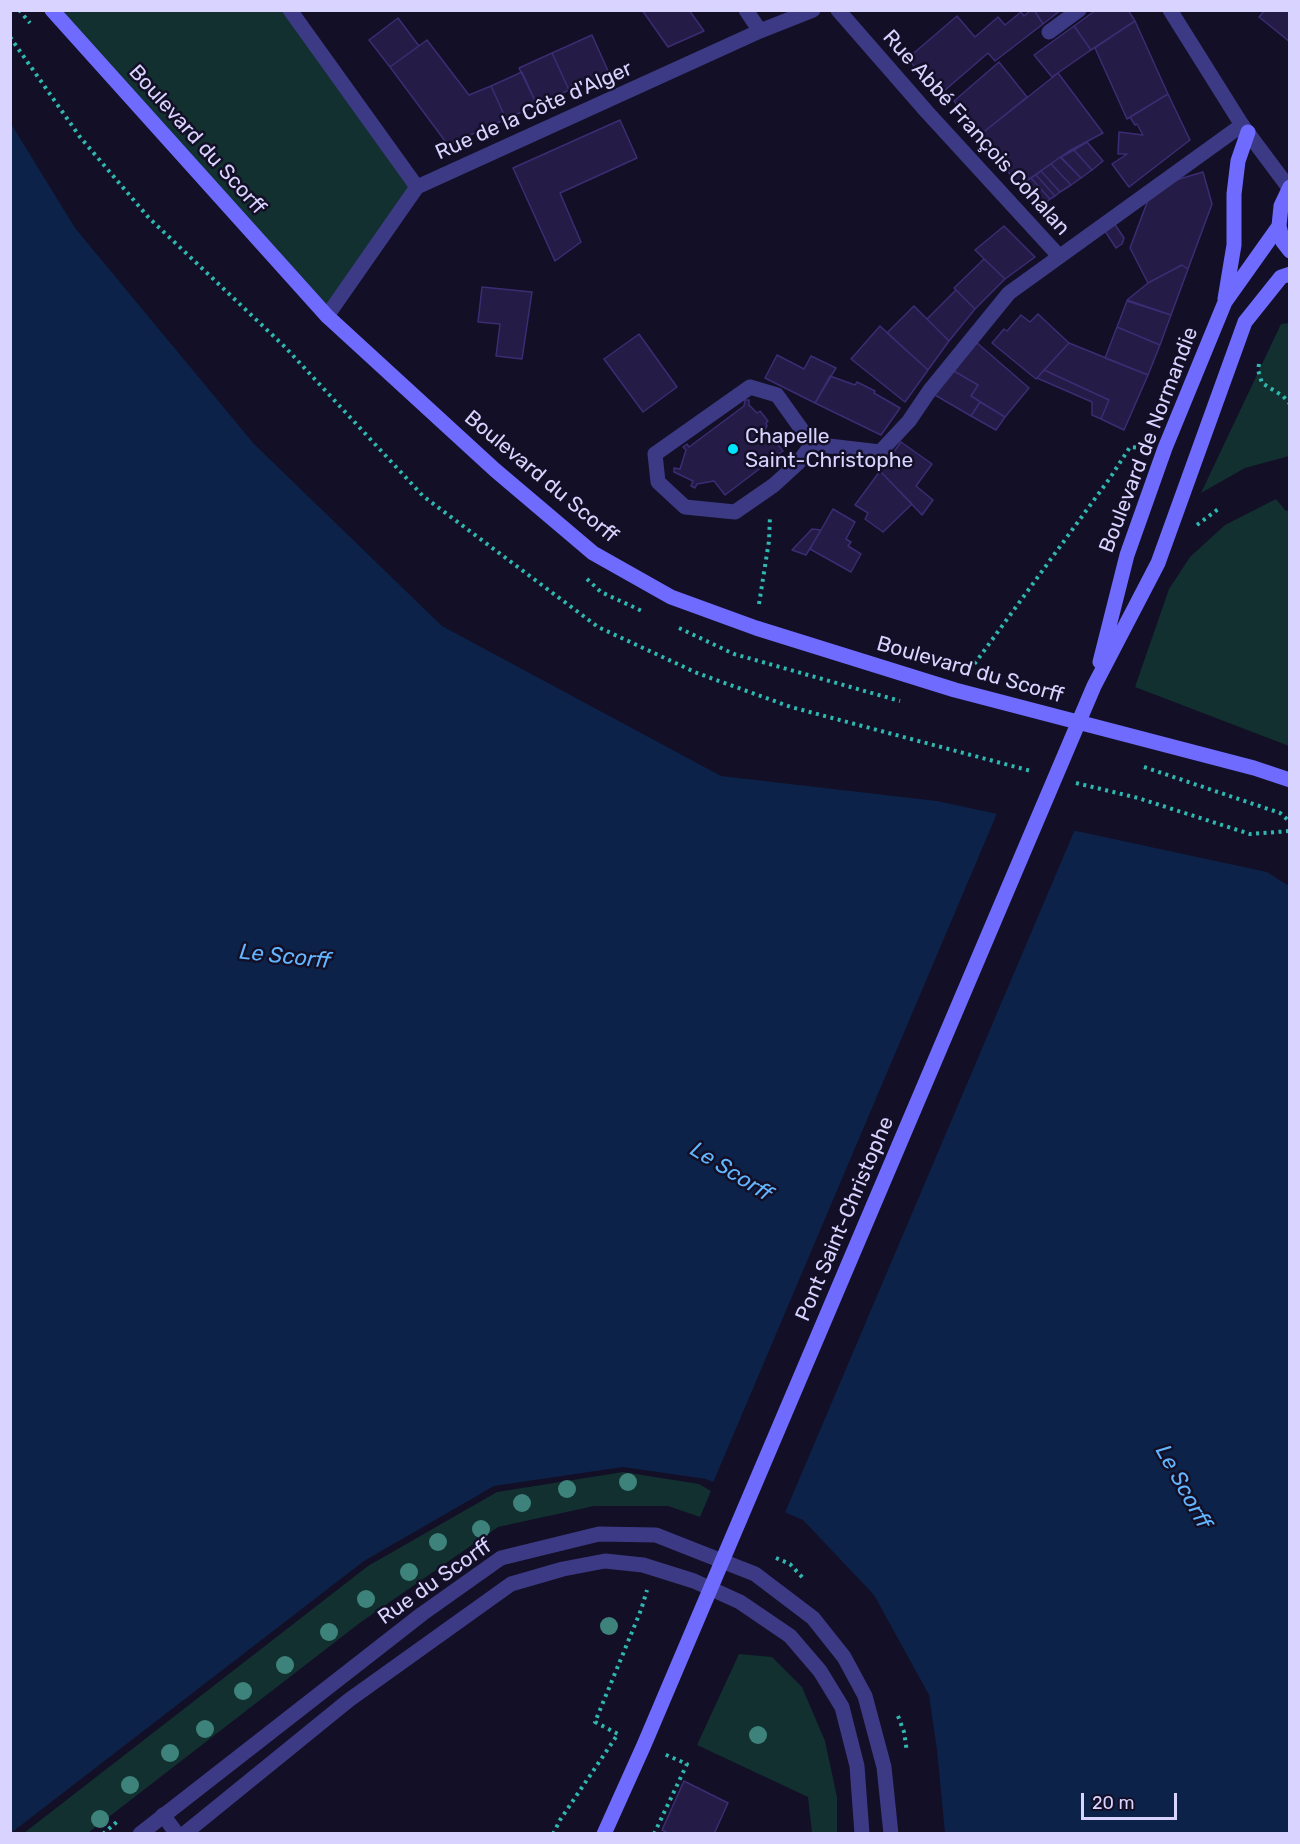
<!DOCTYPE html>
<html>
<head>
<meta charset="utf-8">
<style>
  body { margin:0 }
  #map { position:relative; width:1300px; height:1844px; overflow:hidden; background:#130f26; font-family:Rubik,sans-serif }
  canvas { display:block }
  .frame { position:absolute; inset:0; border:12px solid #d9d4ff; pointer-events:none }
  .scale { position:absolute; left:1081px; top:1793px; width:96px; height:27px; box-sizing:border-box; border:3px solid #d9d4ff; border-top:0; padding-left:8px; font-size:18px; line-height:21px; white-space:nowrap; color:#d9d4ff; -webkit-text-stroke:4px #130f26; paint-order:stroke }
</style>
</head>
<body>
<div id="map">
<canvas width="1300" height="1844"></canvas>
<div class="frame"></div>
<div class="scale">20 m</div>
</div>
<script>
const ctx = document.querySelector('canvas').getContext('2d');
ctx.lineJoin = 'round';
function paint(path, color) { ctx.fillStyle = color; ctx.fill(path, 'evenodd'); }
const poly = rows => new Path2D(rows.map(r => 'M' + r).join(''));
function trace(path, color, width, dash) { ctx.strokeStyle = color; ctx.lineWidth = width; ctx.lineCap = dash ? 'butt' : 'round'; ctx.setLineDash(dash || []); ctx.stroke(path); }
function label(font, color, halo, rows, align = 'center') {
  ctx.font = font + ' Rubik,sans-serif'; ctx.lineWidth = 5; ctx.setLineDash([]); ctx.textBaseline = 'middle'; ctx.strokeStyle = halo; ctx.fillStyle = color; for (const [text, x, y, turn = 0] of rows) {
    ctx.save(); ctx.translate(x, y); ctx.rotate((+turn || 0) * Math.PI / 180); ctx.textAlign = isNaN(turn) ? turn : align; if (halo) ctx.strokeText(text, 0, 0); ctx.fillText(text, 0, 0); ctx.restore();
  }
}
paint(poly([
  [52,11,290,11,417,187,327,316],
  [1289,323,1289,456,1245,468,1201,493,1281,324],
  [1276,499,1286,511,1289,510,1289,746,1135,687,1169,589,1190,557,1225,525],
  [623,1472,699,1484,711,1491,700,1517,668,1506,594,1506,498,1527,361,1622,88,1833,24,1833,368,1566,497,1492],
  [739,1654,772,1657,802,1687,825,1741,837,1797,837,1833,812,1833,808,1797,697,1745]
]), '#12302f');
paint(poly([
  [10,122,75,228,254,444,442,626,721,776,937,801,1267,872,1289,886,1289,1833,945,1833,937,1750,929,1695,874,1595,803,1520,706,1479,623,1467,494,1486,364,1561,11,1833]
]), '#0c2248');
paint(poly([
  [998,811,1076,827,784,1515,712,1485]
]), '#130f26');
const building = poly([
  [642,10,689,10,704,31,668,47,642,10],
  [1031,10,1034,10,1043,24,995,61,988,53,937,97,908,58,957,16,975,37,998,17,1005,25,1021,12,1024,16,1031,10],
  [1034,10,1061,10,1043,24,1034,10],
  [1096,10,1128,10,1135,21,1091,50,1074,26,1096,10],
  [1265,10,1290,10,1290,42,1259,17,1265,10],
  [398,18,419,46,390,67,369,40,398,18],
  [1135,21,1168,94,1127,119,1095,48,1135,21],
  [1074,26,1091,50,1052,77,1034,55,1074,26],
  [592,35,609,73,569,90,552,53,592,35],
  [427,40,469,95,491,86,506,119,448,145,390,67,427,40],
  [552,53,569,90,537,105,519,68,552,53],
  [999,62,1027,97,980,135,954,101,999,62],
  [522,72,537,105,506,119,491,86,522,72],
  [1058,73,1103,133,1069,151,1019,186,980,135,1058,73],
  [1168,94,1190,140,1129,187,1112,164,1127,154,1118,154,1119,132,1143,135,1137,124,1135,125,1130,117,1168,94],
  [620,120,637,158,560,193,581,242,555,261,513,168,620,120],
  [1087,142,1103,161,1092,170,1074,150,1087,142],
  [1074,150,1092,170,1081,178,1061,157,1074,150],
  [1060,157,1081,178,1071,185,1051,164,1060,157],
  [1051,164,1071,185,1060,192,1041,171,1051,164],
  [1041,171,1060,192,1055,196,1036,175,1041,171],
  [1203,172,1212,204,1188,269,1182,265,1148,283,1130,248,1148,200,1176,180,1203,172],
  [1036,175,1055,196,1050,199,1031,178,1036,175],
  [1031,178,1050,199,1040,207,1019,186,1031,178],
  [1114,223,1124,238,1122,244,1116,248,1105,231,1114,223],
  [1004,226,1035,257,1005,279,975,250,1004,226],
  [984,259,1005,279,975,309,954,288,984,259],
  [1182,265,1188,269,1171,315,1127,300,1148,283,1182,265],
  [482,287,532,292,522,359,496,356,500,324,478,322,482,287],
  [956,290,975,309,949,341,927,319,956,290],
  [1127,301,1171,315,1160,345,1117,327,1127,301],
  [914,306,949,341,928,370,887,333,914,306],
  [1038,314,1069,343,1036,379,992,343,1004,329,1007,331,1021,315,1030,322,1038,314],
  [880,326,928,370,905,402,851,359,880,326],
  [1117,327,1160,345,1148,375,1105,358,1117,327],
  [639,334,677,387,643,412,604,359,639,334],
  [976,342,1029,388,1005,417,971,396,978,385,954,371,976,342],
  [1069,343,1148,375,1124,430,1101,419,1109,400,1044,370,1069,343],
  [777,355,804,369,811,356,836,368,815,403,765,378,777,355],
  [1044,370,1109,400,1101,419,1092,415,1092,402,1037,378,1044,370],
  [954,371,978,385,971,396,980,402,971,416,935,395,954,371],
  [830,376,855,385,857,382,875,391,874,393,900,408,881,435,815,403,830,376],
  [745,400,749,400,749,405,757,413,760,411,768,421,766,423,767,426,765,430,768,433,778,434,777,438,773,438,783,451,725,495,714,481,697,484,695,488,691,486,693,481,674,472,674,468,680,469,686,450,683,447,687,444,689,447,744,406,745,400],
  [980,402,1005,417,996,430,971,416,980,402],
  [901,442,932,464,916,486,933,500,922,515,880,471,901,442],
  [880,471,912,504,883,532,865,519,868,513,855,505,880,471],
  [833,509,855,522,846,539,851,542,848,546,861,554,851,572,810,549,833,509],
  [812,529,821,530,806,555,792,550,812,529],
  [684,1781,728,1803,714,1834,670,1834,662,1830,684,1781]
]);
paint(building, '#241b47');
trace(building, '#3b2d73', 1.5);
trace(poly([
  [19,10,30,23],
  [10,37,80,137,149,218,285,347,423,496,598,627,697,673,791,707,1031,771],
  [1259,364,1258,370,1262,383,1283,396,1290,404],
  [1197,525,1221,507],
  [587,579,601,592,642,611],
  [759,604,769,541,770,516],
  [679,628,734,654,900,701],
  [970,670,1110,478,1130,447,1142,448],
  [1144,767,1280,813,1290,822],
  [1076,783,1138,798,1250,834,1290,831],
  [776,1558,790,1564,803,1578],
  [898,1716,904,1732,907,1752],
  [103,1834,119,1820],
  [553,1834,560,1820,618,1734,595,1722,641,1610,647,1590],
  [654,1834,687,1764,664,1754]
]), '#2fb8b0', 4, [3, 4.5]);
trace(poly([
  [163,1815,177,1834]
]), '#3d3a85', 15);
trace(poly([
  [290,10,417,187],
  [746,10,760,31],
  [838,10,927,112,1059,256],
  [1049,32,1079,10],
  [327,316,417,187,760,31,813,10],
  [750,387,777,395,812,444,798,463,774,485,735,512,685,507,658,482,655,454,750,387],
  [812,444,880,452,909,421,930,390,1009,293,1242,125]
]), '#3d3a85', 15);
trace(poly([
  [1170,10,1242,125,1289,188],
  [140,1834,422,1614,501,1558,599,1534,656,1535,755,1574,813,1618,844,1657,865,1696,884,1767,891,1834],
  [184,1834,349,1700,511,1584,563,1569,605,1561,643,1565,694,1581,740,1602,790,1636,820,1671,842,1707,857,1766,862,1834]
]), '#3d3a85', 15);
trace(poly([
  [52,10,327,316,495,470,593,553,671,597,756,628,955,690,1254,768,1290,780],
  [1290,187,1281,206,1279,226,1283,242,1290,251],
  [1225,299,1234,245,1234,194,1238,161,1248,132],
  [1100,662,1127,555,1165,448,1225,302,1279,226],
  [604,1834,644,1745,1094,686,1158,563,1245,322,1281,277,1290,274]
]), '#6f6bff', 15);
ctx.fillStyle = '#3d827b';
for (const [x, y] of [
  [628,1482],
  [567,1489],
  [522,1503],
  [481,1529],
  [438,1542],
  [409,1572],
  [366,1599],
  [609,1626],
  [329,1632],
  [285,1665],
  [243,1691],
  [205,1729],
  [758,1735],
  [170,1753],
  [130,1785],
  [100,1819]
]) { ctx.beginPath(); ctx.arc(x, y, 9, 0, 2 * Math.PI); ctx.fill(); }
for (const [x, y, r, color] of [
  [733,449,6,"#00e5ff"]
]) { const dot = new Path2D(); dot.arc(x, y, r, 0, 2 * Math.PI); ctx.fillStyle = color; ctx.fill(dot); trace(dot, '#130f26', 2); }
label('21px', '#d9d4ff', '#130f26', [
  ["Rue de la Côte d'Alger",534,111,-24],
  ["Rue Abbé François Cohalan",976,133,48],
  ["Boulevard du Scorff",197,140,48],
  ["Boulevard de Normandie",1149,440,-69],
  ["Boulevard du Scorff",541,477,40],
  ["Boulevard du Scorff",970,670,16],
  ["Pont Saint-Christophe",845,1219,-67],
  ["Rue du Scorff",435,1582,-35]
]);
label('21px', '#d9d4ff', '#130f26', [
  ["Chapelle",745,437],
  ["Saint-Christophe",745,461]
], 'left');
label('italic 22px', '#62b6ff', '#130f26', [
  ["Le Scorff",285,957,6],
  ["Le Scorff",731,1172,32],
  ["Le Scorff",1183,1487,61]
]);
</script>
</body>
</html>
